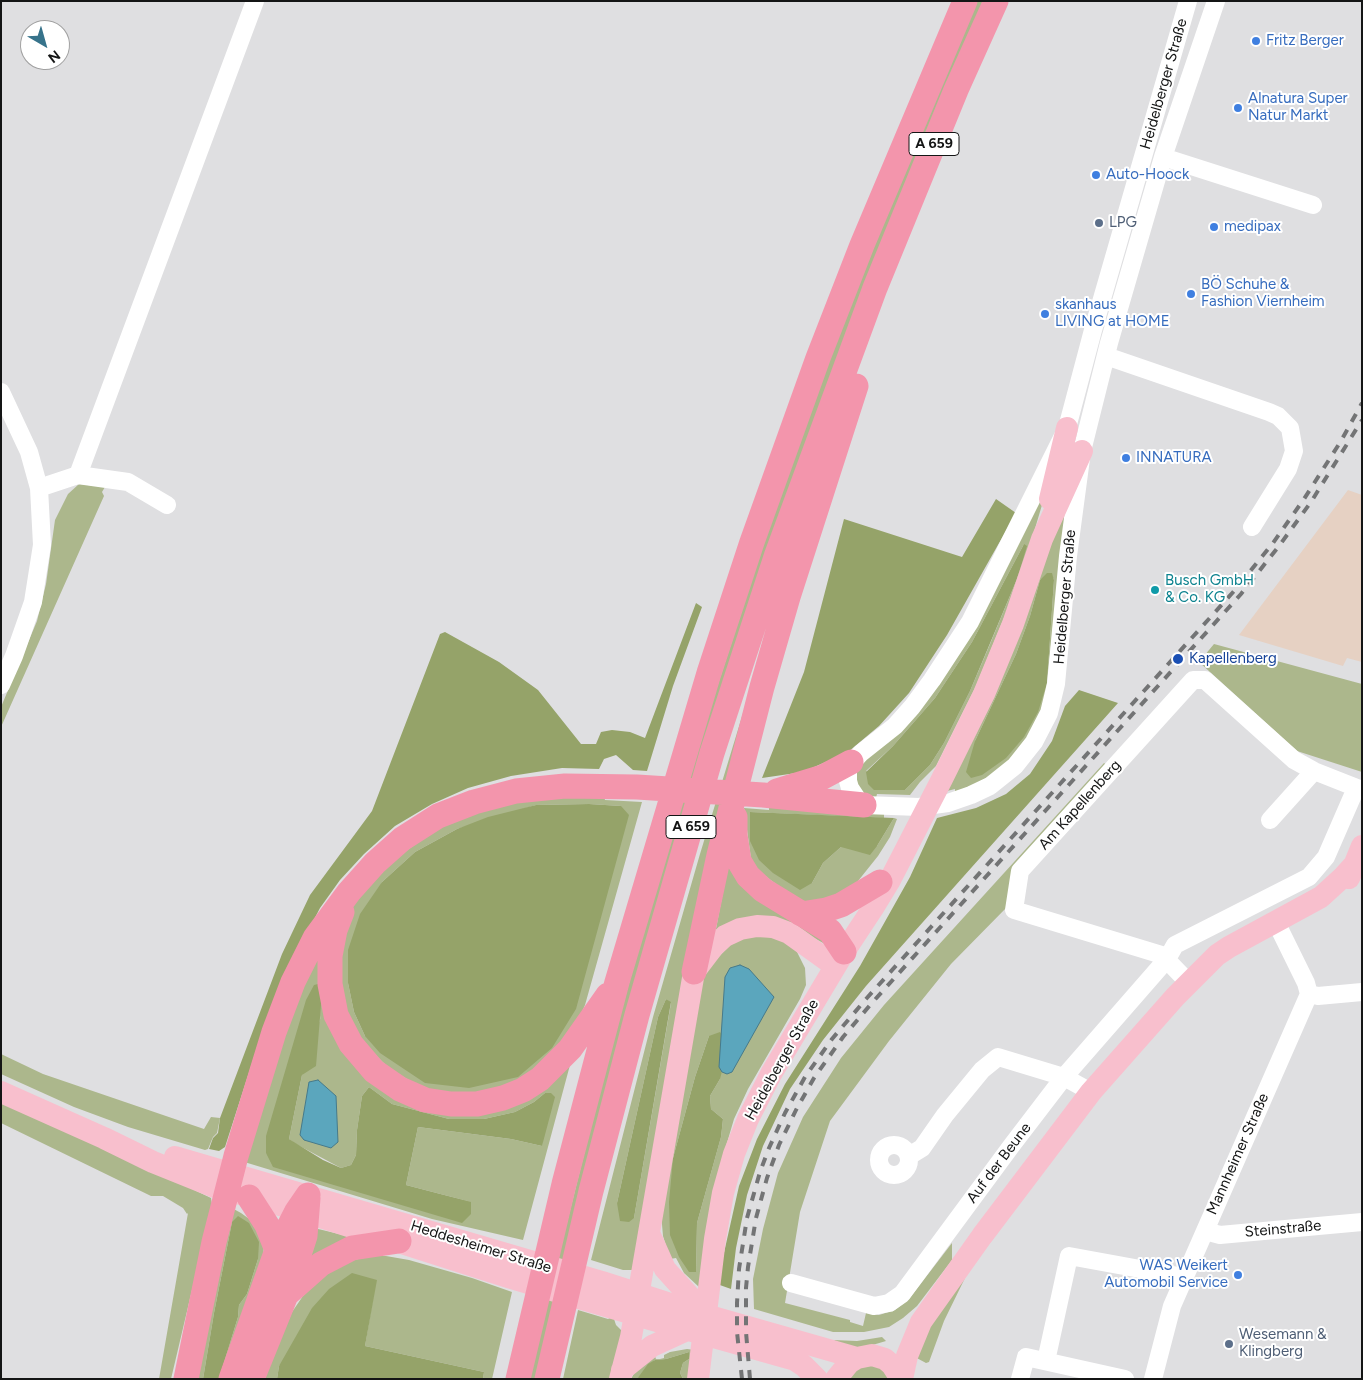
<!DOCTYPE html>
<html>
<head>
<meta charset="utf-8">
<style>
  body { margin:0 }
  #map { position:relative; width:1363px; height:1380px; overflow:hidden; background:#dfdfe1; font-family:Figtree,sans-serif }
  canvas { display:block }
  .frame { position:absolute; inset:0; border:2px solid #141515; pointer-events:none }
  .north { position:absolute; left:20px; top:20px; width:50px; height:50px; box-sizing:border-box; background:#fff; border:1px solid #a1a1a1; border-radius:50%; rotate:142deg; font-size:14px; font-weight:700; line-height:20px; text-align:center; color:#141515 }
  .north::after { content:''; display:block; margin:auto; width:18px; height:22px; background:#37738b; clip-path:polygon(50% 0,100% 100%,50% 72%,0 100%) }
</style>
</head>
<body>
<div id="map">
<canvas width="1363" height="1380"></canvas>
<div class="frame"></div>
<div class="north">N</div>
</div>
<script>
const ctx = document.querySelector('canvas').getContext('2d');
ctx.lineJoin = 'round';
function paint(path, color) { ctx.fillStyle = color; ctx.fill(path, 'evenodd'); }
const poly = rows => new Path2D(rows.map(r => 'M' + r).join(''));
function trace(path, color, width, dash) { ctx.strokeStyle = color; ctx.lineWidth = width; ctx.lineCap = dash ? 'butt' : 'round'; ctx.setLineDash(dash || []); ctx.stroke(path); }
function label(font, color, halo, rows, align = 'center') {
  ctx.font = font + ' Figtree,sans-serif'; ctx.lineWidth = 4; ctx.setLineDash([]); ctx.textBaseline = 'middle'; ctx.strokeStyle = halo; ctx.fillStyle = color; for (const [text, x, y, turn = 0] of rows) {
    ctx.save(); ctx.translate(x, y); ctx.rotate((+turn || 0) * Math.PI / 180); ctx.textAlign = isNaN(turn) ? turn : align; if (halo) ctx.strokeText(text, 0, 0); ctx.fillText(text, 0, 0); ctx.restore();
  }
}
paint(poly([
  [1348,490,1362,495,1362,662,1347,658,1343,666,1239,635]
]), '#e6d1c3');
paint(poly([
  [976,1,983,1,853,317,537,1379,528,1379,609,1054,679,806,767,531,846,314],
  [1050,478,1031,542,1008,608,976,686,936,766,920,782,910,795,877,794,876,798,865,797,856,782,856,771,859,765,896,733],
  [1024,544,1017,579,990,644,970,691,944,743,930,765,905,790,866,771,893,746,935,698,972,642],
  [79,484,105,487,102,492,104,496,1,727,1,707,37,621,46,584,55,520,68,494],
  [1067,495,1045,701,1030,737,1012,759,995,773,976,784,955,792,955,789,947,791],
  [1051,573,1054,580,1047,683,975,741,1016,654,1030,616,1040,580],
  [769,628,634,1270,623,1270,591,1260,653,1017,700,854],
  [666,999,671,1003,634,1218,617,1203,658,1017],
  [1214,644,1362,684,1362,772,1297,751,1199,662],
  [1104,763,1108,766,1015,870,1008,906,951,964,889,1041,830,1121,800,1212,785,1303,850,1320,850,1322,863,1326,866,1313,879,1315,895,1310,909,1299,952,1243,952,1260,917,1306,903,1318,889,1327,864,1332,833,1332,754,1309,753,1279,763,1229,778,1173,803,1117,841,1058,884,1005],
  [604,796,605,800,642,802,585,1005,572,1034,553,1058,509,1088,456,1097,402,1081,349,1029,335,971,351,909,378,872,434,830,488,807,536,799],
  [589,804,621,806,365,1036,354,1012,348,983,382,882,415,852,457,829,536,805],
  [769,807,884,814,884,818,750,812,812,883,823,863,841,847,877,846,894,818,897,819,890,837,878,856,854,886,844,895,804,905,752,866,744,808,769,810],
  [728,866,824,937,825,944,812,937,715,934],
  [757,935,779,939,796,950,805,968,806,985,800,999,748,1089,734,1119,719,1170,699,1287,684,1273,676,1258,670,1259,663,1236,661,1213,698,994,707,969,733,942],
  [709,1036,720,1079,710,1096,711,1109,723,1119,721,1137,697,1223,696,1272,673,1158,695,1077],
  [322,939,340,1040,462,1111,570,1065,523,1240,432,1219,241,1161,257,1106],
  [321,1016,302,1075,289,1139,294,1143,341,1168,351,1165,356,1155,357,1130,362,1096,369,1087,392,1104,449,1119,484,1119,515,1112,534,1102,545,1093,542,1146,511,1139,418,1127,406,1185,471,1202,266,1153],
  [1,1054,43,1074,204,1129,211,1117,220,1118,217,1133,213,1137,208,1149,205,1150,128,1127,74,1107,1,1074],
  [1,1098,211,1198,212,1205,171,1379,159,1379,188,1213,187,1214,183,1208,163,1196,151,1196,1,1123],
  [230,1207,241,1213,252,1221,264,1245,263,1258,219,1379,238,1317,239,1305,247,1294,258,1259,232,1222,214,1313,203,1379,194,1379],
  [314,1228,360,1239,305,1269],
  [375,1256,386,1256,409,1260,472,1278,512,1292,492,1379,483,1379,484,1372,365,1346,376,1280,279,1366,277,1379,260,1379,292,1312,305,1293,323,1276,353,1260],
  [965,1278,944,1321,929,1362,926,1363,913,1356,917,1342],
  [578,1310,608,1319,610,1318,614,1319,616,1325,624,1333,612,1379,563,1379],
  [882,1337,886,1341,869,1346,854,1349,833,1340,857,1341],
  [687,1349,695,1350,690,1379,683,1379,680,1373,683,1363,689,1359,689,1352,666,1359,655,1360,637,1379,631,1379,637,1368,654,1354,656,1359,660,1359,664,1358,664,1355,670,1352],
  [877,1365,891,1379,844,1379,854,1367]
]), '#acb78c');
paint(poly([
  [996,499,1016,513,947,635,909,693,879,726,848,752,803,772,762,778,804,672,844,519,962,557],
  [1024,544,1027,546,1017,579,970,691,944,743,930,765,905,790,874,790,868,784,866,772,893,746,935,698,972,642],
  [1047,573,1052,573,1054,580,1047,683,1038,712,1024,737,1006,758,982,775,971,778,966,772,975,741,1016,654,1030,616,1040,580],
  [696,603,702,607,673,686,647,771,633,770,616,755,604,759,599,769,562,768,511,776,468,788,432,804,395,826,364,854,340,880,320,908,289,968,262,1032,225,1147,219,1151,209,1149,213,1138,218,1133,220,1118,282,954,310,895,372,811,440,634,445,632,499,662,538,690,581,744,596,744,601,732,612,730,630,732,645,738],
  [1079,690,1118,703,866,986,823,1040,790,1089,763,1146,747,1195,736,1248,731,1289,717,1284,739,1186,757,1139,785,1084,860,966,910,877,937,818,976,808,1006,794,1030,774,1052,741,1065,706],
  [589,804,621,806,629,815,576,1009,552,1048,518,1077,469,1088,425,1083,380,1053,365,1036,354,1012,348,983,348,950,360,914,382,882,415,852,457,829,488,817,536,805],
  [750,812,894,818,877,846,870,855,841,847,823,863,812,883,800,890,773,873,759,860,750,841],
  [318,984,322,993,316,1066,302,1075,289,1139,323,1160,341,1168,351,1165,356,1155,357,1130,362,1096,369,1087,392,1104,449,1119,484,1119,515,1112,534,1102,545,1093,551,1093,555,1097,542,1146,511,1139,418,1127,406,1185,471,1202,471,1214,462,1223,273,1167,266,1153,266,1136,306,1000,314,985],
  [666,999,671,1002,634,1218,629,1222,620,1221,617,1203,658,1017],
  [720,1032,729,1044,720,1079,710,1096,711,1109,723,1119,721,1137,697,1223,696,1272,689,1272,679,1257,670,1235,669,1202,673,1158,695,1077,709,1036],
  [238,1216,249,1223,259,1242,258,1259,247,1294,239,1305,238,1317,219,1379,203,1379,214,1313,232,1222],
  [352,1273,377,1280,365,1346,484,1372,483,1379,277,1379,279,1366,312,1308,329,1289],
  [689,1352,689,1359,683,1363,680,1373,683,1379,637,1379,648,1364,655,1360,666,1359]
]), '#95a369');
const water = poly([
  [740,965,749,969,774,997,732,1072,727,1074,722,1072,719,1067,725,977,730,968,740,965],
  [318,1080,336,1096,338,1142,331,1148,304,1140,300,1135,309,1082,318,1080]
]);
paint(water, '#5ba6bd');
trace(water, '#467a8b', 1);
trace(poly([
  [1188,1,1093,330,1067,428,970,622,932,680,912,707,895,726,861,753,848,767,848,781,850,788,858,800,864,805,919,807,948,803,971,795,990,786,1015,766,1034,742,1049,713,1056,684,1068,556,1082,451,1109,343,1163,157,1216,1],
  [1163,157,1313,205],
  [1106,356,1269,412,1278,416,1290,428,1294,451,1288,469,1252,527],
  [1,392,29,452,39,488,42,545,33,602,14,656,1,685],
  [78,475,255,1],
  [39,488,78,475,128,482,167,505],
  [1270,820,1314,771],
  [1189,983,1162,955,1014,910,1020,871,1193,680,1205,680,1294,760,1314,771,1362,790],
  [1309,994,1318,996,1362,992],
  '879 1160a15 15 0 1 1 30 0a15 15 0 1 1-30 0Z',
  [909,1156,922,1148,945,1115,982,1070,998,1057,1064,1077,1091,1092],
  [1205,1231,1220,1235,1362,1222],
  [791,1283,874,1306,889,1303,902,1294,1012,1145,1064,1077,1167,959,1175,945,1309,877,1326,857,1356,788],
  [1046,1361,1069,1256,1184,1277],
  [1020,1379,1026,1357,1125,1379],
  [1153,1379,1172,1306,1309,994,1306,983,1276,922]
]), '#fff', 18);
trace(poly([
  [1050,499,1067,428],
  [1349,878,1362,846],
  [1,1092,104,1138,153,1162,215,1187,308,1213,508,1277,653,1320,795,1360,804,1366,817,1379],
  [175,1157,602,1282,692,1311,857,1358],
  [649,1233,665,1269,693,1300,709,1314],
  [622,1370,652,1346,689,1329],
  [620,1379,631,1337,694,972,713,947,725,936,740,929,757,926,773,927,789,933,835,966],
  [698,1379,715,1239,723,1193,734,1154,748,1119,771,1074,844,952,873,908,890,880,942,779,984,694,1013,624,1042,539,1082,451],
  [836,1379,849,1363,857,1358,872,1355,885,1359,892,1365,901,1379],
  [902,1379,907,1356,921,1322,982,1236,1091,1092,1175,997,1217,955,1229,947,1321,897,1344,876,1354,865]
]), '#f8bfcd', 22);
trace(poly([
  [777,791,823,777,851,762],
  [735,817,735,835,739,861,748,876,763,890,830,931,844,952],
  [342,912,335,930,330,956,330,984,336,1015,351,1044,374,1071,400,1089,425,1100,451,1104,477,1104,503,1098,523,1090,540,1079,570,1049,608,995],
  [801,914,826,910,841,905,880,882],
  [694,972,719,855,762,687,788,597,856,386],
  [249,1197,267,1225,277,1250],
  [286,1295,321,1264,352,1248,399,1241],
  [186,1379,214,1242,236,1156,274,1032,293,982,315,938,349,892,375,863,402,839,438,816,474,802,516,791,565,786,637,787,763,795,864,805],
  [231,1379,277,1250,297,1211,308,1195],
  [252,1379,286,1295,305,1236,308,1198],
  [518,1379,564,1184,617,982,709,673,752,542,818,358,862,245,965,1],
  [547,1379,591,1191,637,1015,712,753,777,554,875,288,956,90,996,1]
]), '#f395ac', 25);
trace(poly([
  [742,1379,737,1332,737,1303,739,1269,747,1218,760,1172,769,1148,785,1113,805,1077,832,1039,866,999,1235,590,1273,543,1304,499,1341,441,1362,403],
  [750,1379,746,1332,746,1288,748,1267,756,1218,767,1178,779,1145,796,1110,814,1078,843,1037,871,1004,1241,594,1279,546,1311,502,1362,420]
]), '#737475', 4, [9, 9]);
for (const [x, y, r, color] of [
  [1256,41,5,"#3f7fe0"],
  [1238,108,5,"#3f7fe0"],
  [1096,175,5,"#3f7fe0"],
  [1099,223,5,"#5c6f8a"],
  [1214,227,5,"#3f7fe0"],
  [1191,294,5,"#3f7fe0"],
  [1045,314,5,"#3f7fe0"],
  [1126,458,5,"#3f7fe0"],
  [1155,590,5,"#0f9aa8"],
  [1178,659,6,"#1a4fb4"],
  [1238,1275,5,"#3f7fe0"],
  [1229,1344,5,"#5c6f8a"]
]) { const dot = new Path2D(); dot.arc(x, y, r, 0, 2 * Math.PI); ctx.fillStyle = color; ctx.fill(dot); trace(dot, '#fff', 2); }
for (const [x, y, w] of [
  [934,144,50],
  [691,827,50]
]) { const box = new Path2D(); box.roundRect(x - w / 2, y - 11.5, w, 23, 4); ctx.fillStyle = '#fff'; ctx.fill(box); trace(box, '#141515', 1); }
label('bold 14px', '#141515', null, [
  ["A 659",934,144],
  ["A 659",691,827]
]);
label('15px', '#366cbe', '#fff', [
  ["Fritz Berger",1266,41],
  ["Alnatura Super",1248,99],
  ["Natur Markt",1248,116],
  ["Auto-Hoock",1106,175],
  ["medipax",1224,227],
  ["BÖ Schuhe &",1201,285],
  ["Fashion Viernheim",1201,302],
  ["skanhaus",1055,305],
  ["LIVING at HOME",1055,322],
  ["INNATURA",1136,458],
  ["WAS Weikert",1228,1266,"right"],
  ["Automobil Service",1228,1283,"right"]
], 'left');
label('15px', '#141515', '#fff', [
  ["Heidelberger Straße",1164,84,-74],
  ["Heidelberger Straße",1065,597,-85],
  ["Am Kapellenberg",1080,805,-48],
  ["Heidelberger Straße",782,1060,-61],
  ["Mannheimer Straße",1238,1154,-66],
  ["Auf der Beune",999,1163,-53],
  ["Steinstraße",1283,1229,-5],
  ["Heddesheimer Straße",481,1247,17]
]);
label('15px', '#4e5e75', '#fff', [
  ["LPG",1109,223],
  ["Wesemann &",1239,1335],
  ["Klingberg",1239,1352]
], 'left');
label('15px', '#0d838f', '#fff', [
  ["Busch GmbH",1165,581],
  ["& Co. KG",1165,598]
], 'left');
label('15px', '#164399', '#fff', [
  ["Kapellenberg",1189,659]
], 'left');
</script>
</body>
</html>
